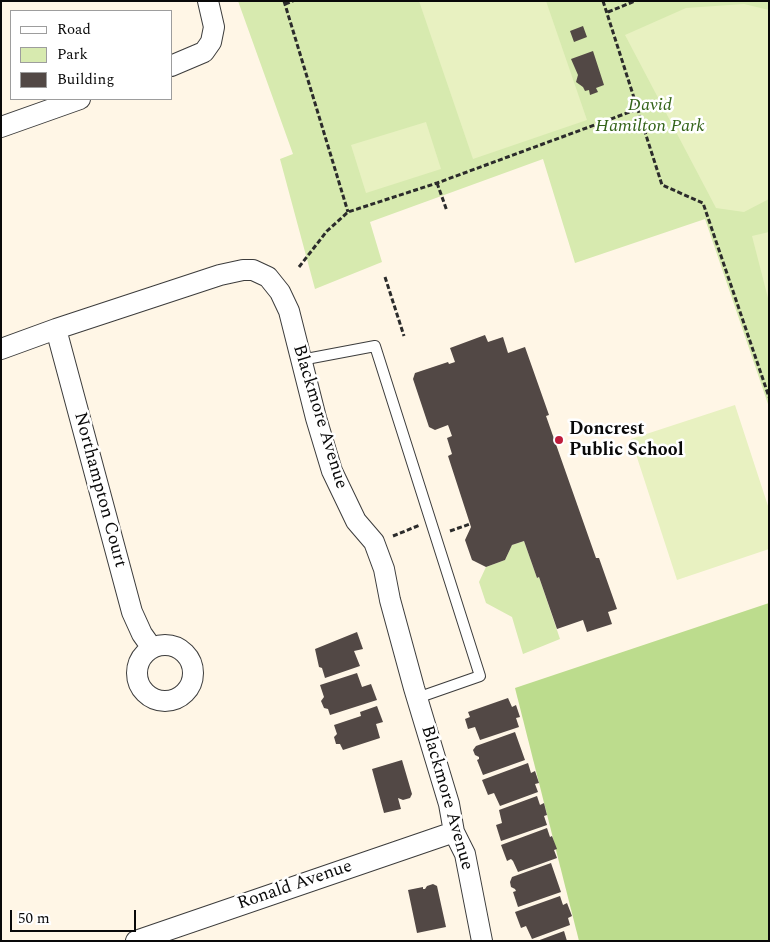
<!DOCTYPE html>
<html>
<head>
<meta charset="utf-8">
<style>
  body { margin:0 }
  #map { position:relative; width:770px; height:942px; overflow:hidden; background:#fff6e6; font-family:Spectral,serif }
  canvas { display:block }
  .frame { position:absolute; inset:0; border:2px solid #090909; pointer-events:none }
  .legend { position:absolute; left:10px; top:10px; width:162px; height:90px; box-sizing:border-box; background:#fff; border:1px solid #9d9d9d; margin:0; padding:6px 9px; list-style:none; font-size:15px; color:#090909 }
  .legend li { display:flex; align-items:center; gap:10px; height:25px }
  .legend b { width:25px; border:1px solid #9d9d9d }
  .scale { position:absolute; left:10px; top:910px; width:126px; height:22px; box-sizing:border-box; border:2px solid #090909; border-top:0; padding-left:6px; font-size:15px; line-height:18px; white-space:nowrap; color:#090909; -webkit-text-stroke:4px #fff; paint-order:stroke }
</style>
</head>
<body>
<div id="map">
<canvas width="770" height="942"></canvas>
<div class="frame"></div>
<ul class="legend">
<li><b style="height:6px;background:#fff"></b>Road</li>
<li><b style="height:14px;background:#d7eaaf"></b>Park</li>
<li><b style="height:14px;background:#524845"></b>Building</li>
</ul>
<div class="scale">50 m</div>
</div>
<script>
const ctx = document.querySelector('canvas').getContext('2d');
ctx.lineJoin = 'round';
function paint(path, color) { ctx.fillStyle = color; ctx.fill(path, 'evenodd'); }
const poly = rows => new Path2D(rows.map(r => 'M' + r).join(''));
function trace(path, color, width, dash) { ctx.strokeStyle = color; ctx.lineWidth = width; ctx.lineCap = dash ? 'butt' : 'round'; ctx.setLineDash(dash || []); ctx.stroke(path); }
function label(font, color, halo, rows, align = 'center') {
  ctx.font = font + ' Spectral,serif'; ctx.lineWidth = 5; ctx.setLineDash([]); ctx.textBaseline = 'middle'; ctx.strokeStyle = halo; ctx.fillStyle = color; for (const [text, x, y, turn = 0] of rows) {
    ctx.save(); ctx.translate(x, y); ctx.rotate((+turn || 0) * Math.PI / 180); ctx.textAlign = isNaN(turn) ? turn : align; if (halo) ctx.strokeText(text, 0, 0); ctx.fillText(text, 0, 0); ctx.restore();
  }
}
paint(poly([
  [238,1,769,1,769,407,705,219,575,263,543,159,370,222,382,262,315,289,280,159,293,154],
  [524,541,537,578,539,577,560,639,523,654,512,617,486,603,479,582,486,567,505,560,512,545]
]), '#d7eaaf');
paint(poly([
  [769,603,769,941,579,941,515,688]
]), '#bcdc8d');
paint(poly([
  [419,1,546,1,587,120,473,159],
  [744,4,769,10,769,199,744,212,716,208,625,35,686,8],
  [426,122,441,169,366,193,351,145],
  [769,232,769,302,752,236],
  [735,405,769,509,769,549,677,580,631,439]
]), '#e8f1c1');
paint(poly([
  [583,26,587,37,574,42,570,31],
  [593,51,604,85,596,88,598,92,590,95,589,90,585,91,583,87,576,82,578,75,571,59],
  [485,335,488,342,503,337,508,353,525,347,549,415,546,416,596,558,599,558,617,609,608,612,612,624,587,632,583,620,557,629,539,577,537,578,524,541,512,545,505,560,486,567,472,560,465,540,471,527,448,456,452,454,447,438,452,436,448,425,435,430,429,427,413,379,415,373,448,362,449,364,455,362,450,348],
  [357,632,363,649,354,651,360,666,325,678,322,668,319,667,315,649],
  [357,673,362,687,371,684,377,700,330,715,328,709,324,708,321,701,324,697,320,685],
  [508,698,512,707,516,705,520,717,516,718,519,727,480,740,475,727,468,729,465,719,470,717,468,712],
  [377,706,383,722,376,724,380,738,343,750,340,744,336,744,334,737,337,734,334,725,361,716,360,712],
  [515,732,525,760,483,775,477,760,479,759,479,757,475,755,473,750,476,746],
  [402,760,412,794,410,798,403,800,398,798,401,809,384,813,372,769],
  [528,763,531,773,535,771,539,783,535,784,538,792,500,806,494,793,488,795,482,780],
  [537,796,540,805,544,803,547,815,544,816,547,825,501,841,496,825,502,823,499,810],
  [547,828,550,837,552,836,557,849,554,850,557,858,518,872,513,861,511,859,507,861,501,845],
  [551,863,561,892,518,907,513,892,516,891,515,889,511,887,510,882,512,877],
  [433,884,437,886,446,927,417,933,408,890,423,887,423,889,425,889,427,886],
  [560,896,563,905,567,903,572,916,568,918,570,925,532,939,526,926,521,928,515,912],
  [564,931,567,941,537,941]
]), '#524845');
const lane = poly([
  [301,360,375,346,480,676,417,698]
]);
const street = poly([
  [171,66,204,52,211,42,214,27,208,1],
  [1,127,80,99],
  [56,329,132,612,142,634,152,648],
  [1,349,56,329,220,275,243,270,253,270,268,277,280,292,289,311,316,418,332,471,356,521,374,542,384,569,390,600,414,688,449,804,454,832,465,854,482,941],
  '137 673a28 28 0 1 1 56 0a28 28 0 1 1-56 0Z',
  [136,941,454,832]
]);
trace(lane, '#3c3c3c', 12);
trace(street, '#3c3c3c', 22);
trace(poly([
  [284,1,348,212],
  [603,1,662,185,703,203,769,397],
  [285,4,293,1],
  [608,12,635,1],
  [437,183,447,211],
  [299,267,327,231,348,212,437,183,638,109],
  [385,277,404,336],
  [450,531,470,524],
  [393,536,420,525]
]), '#2b2b2b', 3, [5, 2.5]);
trace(lane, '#fff', 10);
trace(street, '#fff', 20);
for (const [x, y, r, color] of [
  [559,440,5,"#bf1c3c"]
]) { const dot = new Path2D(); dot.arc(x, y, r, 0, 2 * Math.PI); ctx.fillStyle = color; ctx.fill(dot); trace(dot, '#fff', 2); }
label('italic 18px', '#336318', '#fff', [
  ["David",650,106],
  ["Hamilton Park",650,127]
]);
label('18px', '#090909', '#fff', [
  ["Blackmore Avenue",319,417,73],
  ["Northampton Court",99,490,75],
  ["Blackmore Avenue",446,798,74],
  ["Ronald Avenue",295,886,-19]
]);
label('bold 18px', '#090909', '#fff', [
  ["Doncrest",569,430],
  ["Public School",569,451]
], 'left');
</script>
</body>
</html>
